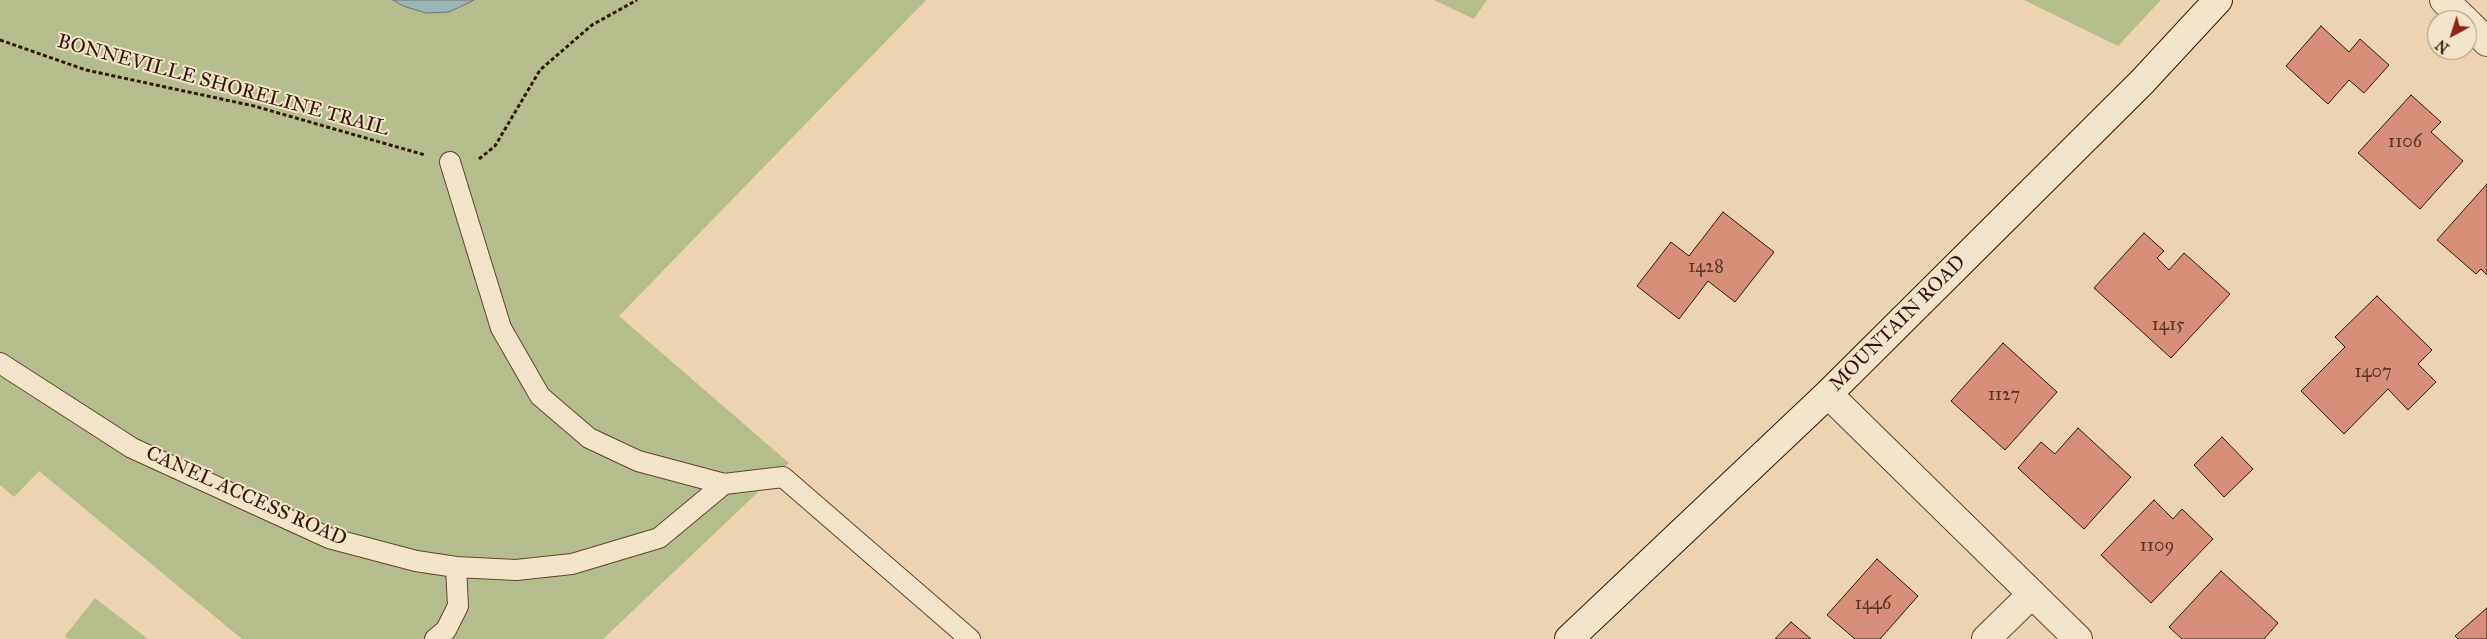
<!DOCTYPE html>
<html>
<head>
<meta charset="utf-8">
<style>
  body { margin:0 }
  #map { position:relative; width:2487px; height:639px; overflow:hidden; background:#ebd4af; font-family:"IM FELL Great Primer",serif }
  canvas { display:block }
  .north { position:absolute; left:2427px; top:10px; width:50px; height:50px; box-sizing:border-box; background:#f2e3cb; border:1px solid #a6917c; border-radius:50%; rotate:220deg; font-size:14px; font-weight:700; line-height:20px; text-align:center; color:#331706 }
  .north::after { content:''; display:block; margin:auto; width:18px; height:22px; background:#8f2418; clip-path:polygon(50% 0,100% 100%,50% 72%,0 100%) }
</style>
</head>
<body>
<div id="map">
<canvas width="2487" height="639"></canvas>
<div class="north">N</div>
</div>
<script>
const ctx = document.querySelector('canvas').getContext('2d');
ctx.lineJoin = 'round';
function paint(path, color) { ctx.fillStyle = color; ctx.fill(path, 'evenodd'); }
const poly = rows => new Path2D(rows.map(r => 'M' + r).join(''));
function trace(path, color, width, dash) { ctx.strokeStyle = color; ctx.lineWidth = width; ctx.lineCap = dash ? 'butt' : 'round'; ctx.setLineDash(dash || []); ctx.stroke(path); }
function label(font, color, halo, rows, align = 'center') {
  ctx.font = font + ' "IM FELL Great Primer",serif'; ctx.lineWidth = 4; ctx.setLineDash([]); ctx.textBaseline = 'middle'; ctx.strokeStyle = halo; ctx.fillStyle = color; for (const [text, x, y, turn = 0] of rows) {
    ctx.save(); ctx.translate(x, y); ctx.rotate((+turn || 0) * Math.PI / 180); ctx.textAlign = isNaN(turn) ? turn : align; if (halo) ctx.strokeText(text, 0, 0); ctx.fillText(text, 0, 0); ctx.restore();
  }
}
paint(poly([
  [0,0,926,0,619,316,789,463,603,639,242,639,39,471,14,497,0,485],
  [1434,0,1487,0,1474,19],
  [2024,0,2161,0,2118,46],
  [95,598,148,639,69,639,65,636]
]), '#b6bd8c');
const water = poly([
  [393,0,474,0,449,12,426,13,403,6,393,0]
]);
paint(water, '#9cb6b6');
trace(water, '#727670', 1);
const building = poly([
  [2321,26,2349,52,2360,39,2389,65,2364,93,2349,80,2328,104,2286,66,2321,26],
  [2411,95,2441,122,2431,132,2463,161,2420,209,2358,153,2411,95],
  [2487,184,2487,275,2481,269,2476,274,2437,240,2487,184],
  [1723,212,1774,252,1735,302,1708,281,1679,319,1637,286,1671,242,1689,256,1723,212],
  [2144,233,2164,251,2157,258,2169,270,2184,253,2230,294,2171,358,2094,288,2144,233],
  [2377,296,2432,350,2418,364,2436,382,2408,410,2388,389,2344,434,2301,391,2345,347,2335,337,2377,296],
  [2003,343,2057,392,2005,450,1951,401,2003,343],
  [2078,428,2131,477,2084,529,2018,468,2041,442,2055,454,2078,428],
  [2222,437,2253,469,2224,497,2194,465,2222,437],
  [2154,500,2173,519,2182,509,2213,539,2151,603,2101,555,2154,500],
  [1877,559,1918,596,1880,639,1855,639,1827,615,1877,559],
  [2221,571,2278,623,2264,639,2182,639,2169,627,2221,571],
  [2487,608,2487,639,2458,639,2455,636,2487,608],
  [1791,622,1811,639,1775,639,1791,622]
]);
paint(building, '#d88f7a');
trace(building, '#331706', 1);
const lane = poly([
  [450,162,501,328,540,396,589,438,638,461,724,484],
  [0,363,132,448,329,538,416,561,456,567,516,570,572,564,659,538,724,484,783,477,970,639],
  [435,639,446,630,458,606,456,567]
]);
const street = poly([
  [2444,0,2465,20],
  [2467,22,2487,42],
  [1828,394,2078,639],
  [1986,639,2032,594]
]);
const secondary = poly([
  [1569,639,1828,394,2142,82,2218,0]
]);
trace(lane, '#614630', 22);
trace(street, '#614630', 30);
trace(secondary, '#331706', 30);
trace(poly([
  [0,40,86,70,254,106,425,155],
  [479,159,495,146,540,70,592,25,637,0]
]), '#331706', 3, [4, 2.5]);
trace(lane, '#f2e3cb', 20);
trace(street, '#f2e3cb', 28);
trace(secondary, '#f2e3cb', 28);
label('18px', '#5c3523', null, [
  ["1106",2405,143],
  ["1428",1706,268],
  ["1415",2168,326],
  ["1407",2373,373],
  ["1127",2004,396],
  ["1109",2157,547],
  ["1446",1873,605]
]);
label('20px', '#331706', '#f2e3cb', [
  ["BONNEVILLE SHORELINE TRAIL",223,86,15],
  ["MOUNTAIN ROAD",1898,324,-45],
  ["CANEL ACCESS ROAD",246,497,24]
]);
</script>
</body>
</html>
